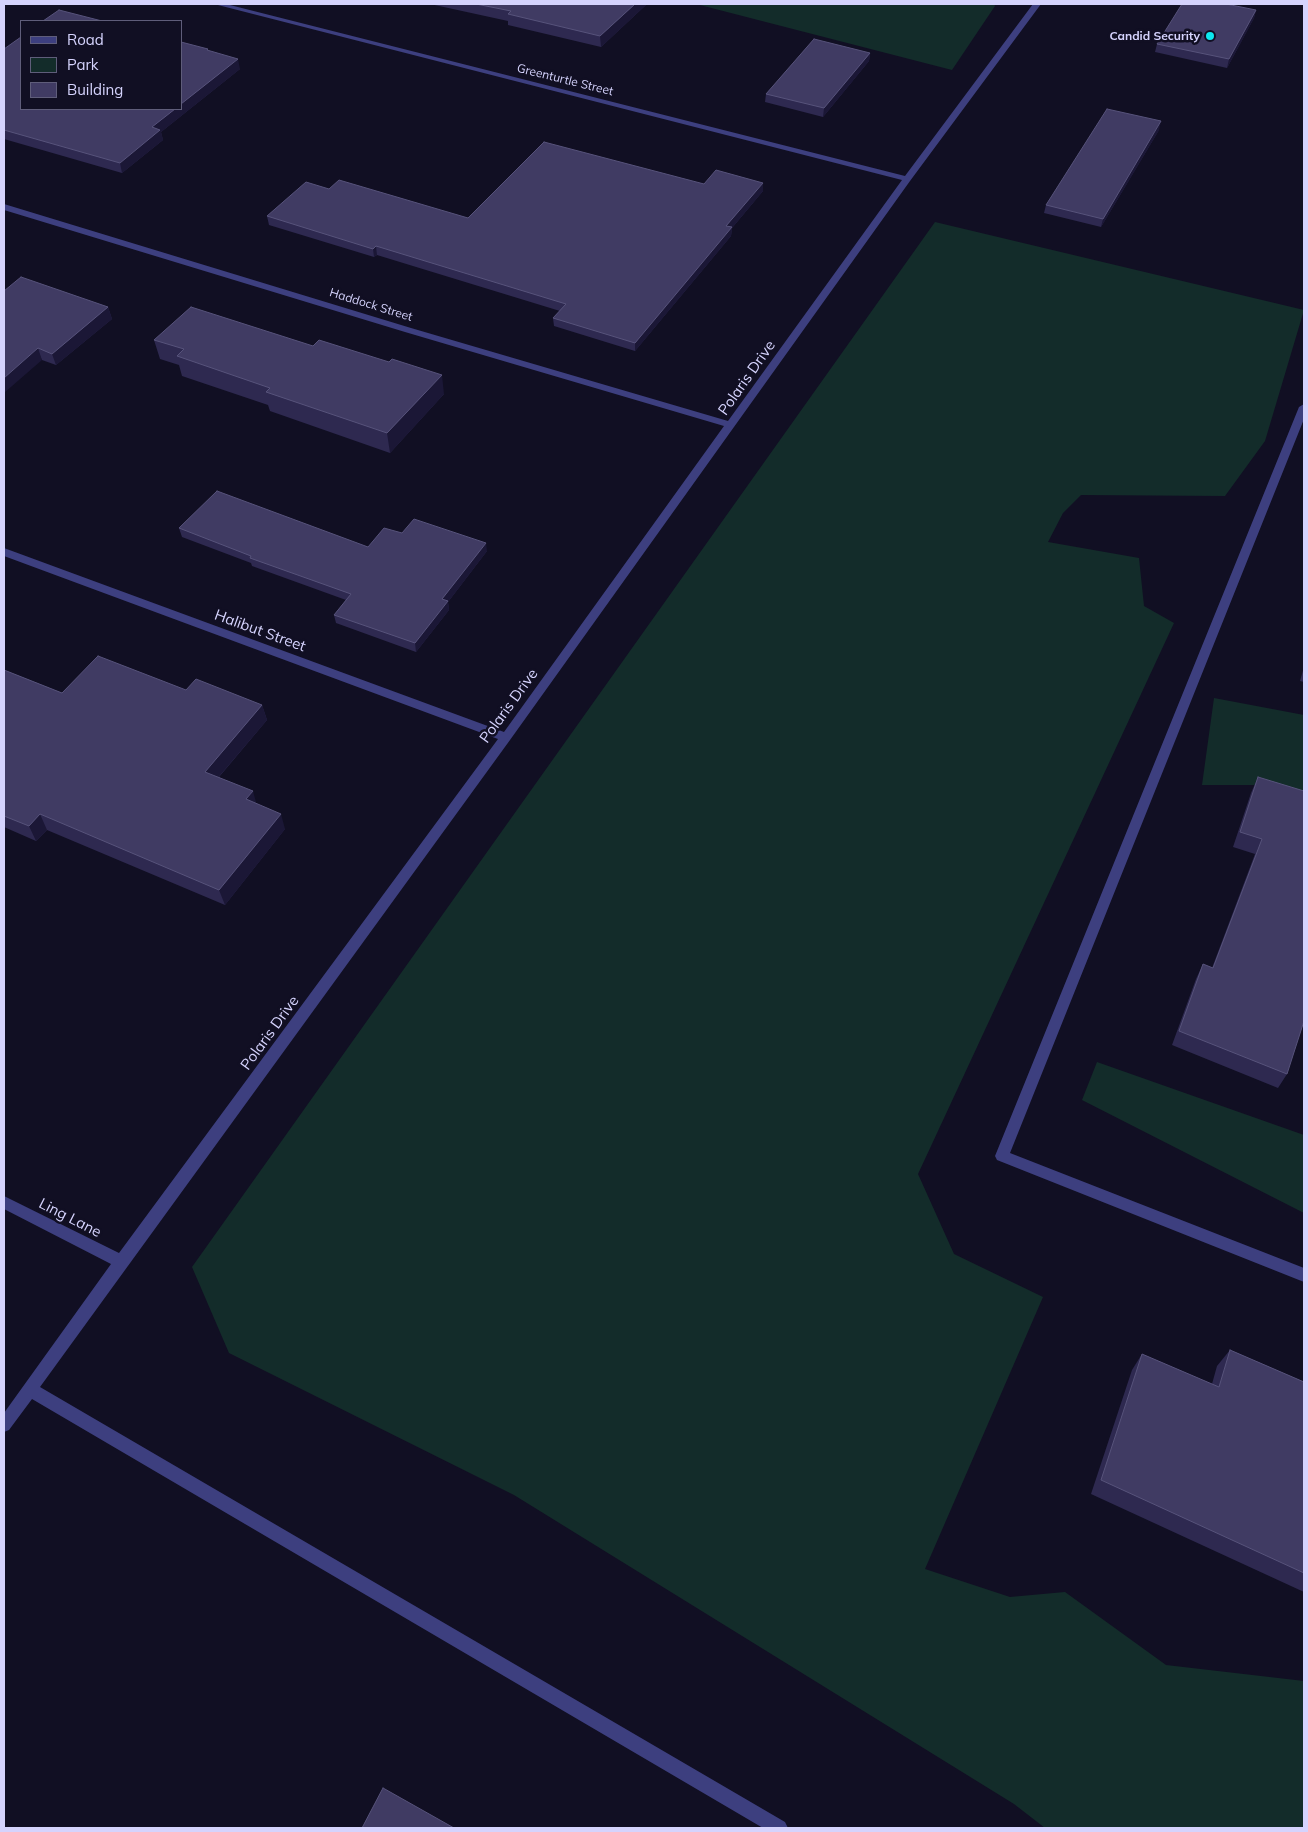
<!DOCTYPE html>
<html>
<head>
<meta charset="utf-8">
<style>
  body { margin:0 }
  #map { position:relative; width:1308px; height:1832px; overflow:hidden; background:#110f23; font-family:Mulish,sans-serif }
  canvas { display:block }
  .frame { position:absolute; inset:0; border:5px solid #d5d3fd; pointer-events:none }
  .legend { position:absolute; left:20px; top:20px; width:162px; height:90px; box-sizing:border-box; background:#110f23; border:1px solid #5f5d7a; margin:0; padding:6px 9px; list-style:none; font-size:15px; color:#d5d3fd }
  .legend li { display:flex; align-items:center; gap:10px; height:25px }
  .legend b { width:25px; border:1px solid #5f5d7a }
</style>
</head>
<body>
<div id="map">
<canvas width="1308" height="1832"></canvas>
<div class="frame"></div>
<ul class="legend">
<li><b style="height:6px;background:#3d3f7f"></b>Road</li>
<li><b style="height:14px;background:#132c2a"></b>Park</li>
<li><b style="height:14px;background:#403b63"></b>Building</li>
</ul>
</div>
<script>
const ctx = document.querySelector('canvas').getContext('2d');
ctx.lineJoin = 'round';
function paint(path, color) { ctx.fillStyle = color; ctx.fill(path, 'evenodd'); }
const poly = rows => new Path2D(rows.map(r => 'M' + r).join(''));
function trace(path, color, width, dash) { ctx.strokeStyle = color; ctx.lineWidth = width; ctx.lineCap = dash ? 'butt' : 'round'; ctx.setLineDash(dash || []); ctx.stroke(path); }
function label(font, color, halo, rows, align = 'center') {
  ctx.font = font + ' Mulish,sans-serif'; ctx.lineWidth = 5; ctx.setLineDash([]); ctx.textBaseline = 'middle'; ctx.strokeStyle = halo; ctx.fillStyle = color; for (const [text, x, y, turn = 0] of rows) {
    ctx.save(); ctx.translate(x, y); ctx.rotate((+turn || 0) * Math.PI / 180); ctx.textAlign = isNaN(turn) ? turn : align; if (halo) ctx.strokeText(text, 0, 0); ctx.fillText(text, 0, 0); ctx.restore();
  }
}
paint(poly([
  [696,4,994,4,995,6,952,70],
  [935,222,1304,310,1265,441,1225,496,1081,495,1063,513,1048,542,1139,558,1144,606,1174,623,918,1174,954,1254,1043,1297,925,1569,1010,1597,1065,1592,1166,1665,1304,1681,1304,1828,1045,1828,1014,1804,514,1495,229,1353,192,1267],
  [1214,698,1304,715,1304,799,1267,785,1202,785],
  [1097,1062,1304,1135,1304,1213,1082,1100]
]), '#132c2a');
paint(poly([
  [214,4,226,4,905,176,1033,4,1041,4,910,181,510,740,40,1387,785,1822,788,1828,763,1828,32,1399,9,1430,4,1432,4,1413,111,1264,4,1209,4,1196,119,1253,498,739,4,556,4,548,504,732,724,426,405,332,4,210,4,204,411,328,728,421,902,180,214,4],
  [1304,404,1304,419,1010,1153,1304,1268,1304,1282,997,1160,995,1156,1299,407,1304,404]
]), '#3d3f7f');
paint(poly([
  [430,4,647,4,601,47,508,25,508,21],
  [1256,10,1254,18,1227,68,1155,52,1157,44],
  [4,49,209,51,240,69,161,132,163,140,122,173,4,139],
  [870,53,869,61,823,117,765,102,766,94],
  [1159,130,1101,227,1044,213,1046,205],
  [704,184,763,191,732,228,731,236,635,351,554,326,553,318,560,311,377,255,374,257,269,225,267,216,329,189,468,218],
  [4,291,108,307,112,319,56,365,42,360],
  [154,340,444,394,390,453,270,411,268,405,182,376,179,365,160,359],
  [179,528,368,547,402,533,487,551,448,602,449,610,416,652,336,623,334,615,346,600,252,566,251,563,182,537],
  [1304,667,1304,682,1300,681],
  [4,670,62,693,262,705,267,720,219,777,257,804,285,829,225,905,47,830,36,841,4,827],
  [1258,777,1287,1074,1278,1088,1172,1045,1196,979,1203,964,1212,968,1255,854,1233,847,1251,793],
  [1230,1350,1304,1382,1304,1592,1091,1494,1132,1370,1142,1354,1212,1384,1217,1366]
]), '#2e2950');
paint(poly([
  [635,4,647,4,601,47,600,36],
  [1256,10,1254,18,1227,68,1229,59],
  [870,53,869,61,823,117,824,108],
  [238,59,240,69,161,132,163,140,122,173,120,163,152,127,175,109,181,109,181,104],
  [1161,121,1159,130,1101,227,1103,219],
  [763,183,763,191,732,228,731,236,635,351,635,343,726,226],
  [376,246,377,255,374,257,373,249],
  [108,307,112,319,56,365,52,354],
  [38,348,42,360,4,393,4,378],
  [442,375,444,394,390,453,387,433],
  [486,543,487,551,448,602,449,610,416,652,415,643,442,599],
  [262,705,267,720,210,787,205,772],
  [253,791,257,806,246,799],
  [40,814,47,830,36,841,29,826],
  [281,814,285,829,225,905,219,890]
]), '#1b1736');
const building = poly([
  [476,4,635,4,600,36,508,14,511,11,476,4],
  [1182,4,1226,4,1256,10,1229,59,1157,44,1182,4],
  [59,10,102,21,43,21,59,10],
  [21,37,21,109,175,109,152,127,160,130,120,163,4,130,4,49,21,37],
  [814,39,870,53,824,108,766,94,814,39],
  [181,42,208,49,207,50,238,59,181,104,181,42],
  [1107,109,1161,121,1103,219,1046,205,1107,109],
  [544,142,704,184,716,170,763,183,726,226,732,227,635,343,553,318,566,304,376,246,373,249,267,216,306,182,329,189,339,180,468,218,544,142],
  [21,277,108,307,52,354,38,348,4,378,4,291,21,277],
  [191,307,313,346,319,340,389,362,392,359,442,375,387,433,266,392,270,388,177,356,184,349,154,340,191,307],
  [217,491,368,547,384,528,402,533,414,519,486,543,442,599,448,601,415,643,334,615,351,594,250,558,251,556,179,528,217,491],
  [98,656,186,690,196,679,262,705,205,772,253,791,246,799,281,814,219,890,40,814,29,826,4,816,4,670,62,693,98,656],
  [1258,777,1304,791,1304,1021,1287,1074,1179,1031,1203,964,1213,968,1262,839,1240,832,1258,777],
  [1230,1350,1304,1382,1304,1573,1101,1480,1142,1354,1219,1387,1230,1350],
  [383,1788,454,1828,362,1828,383,1788]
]);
paint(building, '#403b63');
trace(building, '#57537b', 1);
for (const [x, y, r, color] of [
  [1210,36,5,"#0de8ef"]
]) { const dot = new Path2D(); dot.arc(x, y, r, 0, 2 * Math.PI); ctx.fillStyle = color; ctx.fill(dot); trace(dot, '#110f23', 2); }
label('bold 12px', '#d5d3fd', '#110f23', [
  ["Candid Security",1200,36]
], 'right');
label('12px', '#d5d3fd', '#110f23', [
  ["Greenturtle Street",565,80,14],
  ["Haddock Street",371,305,17]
]);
label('15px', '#d5d3fd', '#110f23', [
  ["Polaris Drive",747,378,-55],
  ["Halibut Street",260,631,20],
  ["Polaris Drive",509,706,-54],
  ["Polaris Drive",270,1033,-54],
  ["Ling Lane",70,1218,27]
]);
</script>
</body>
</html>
